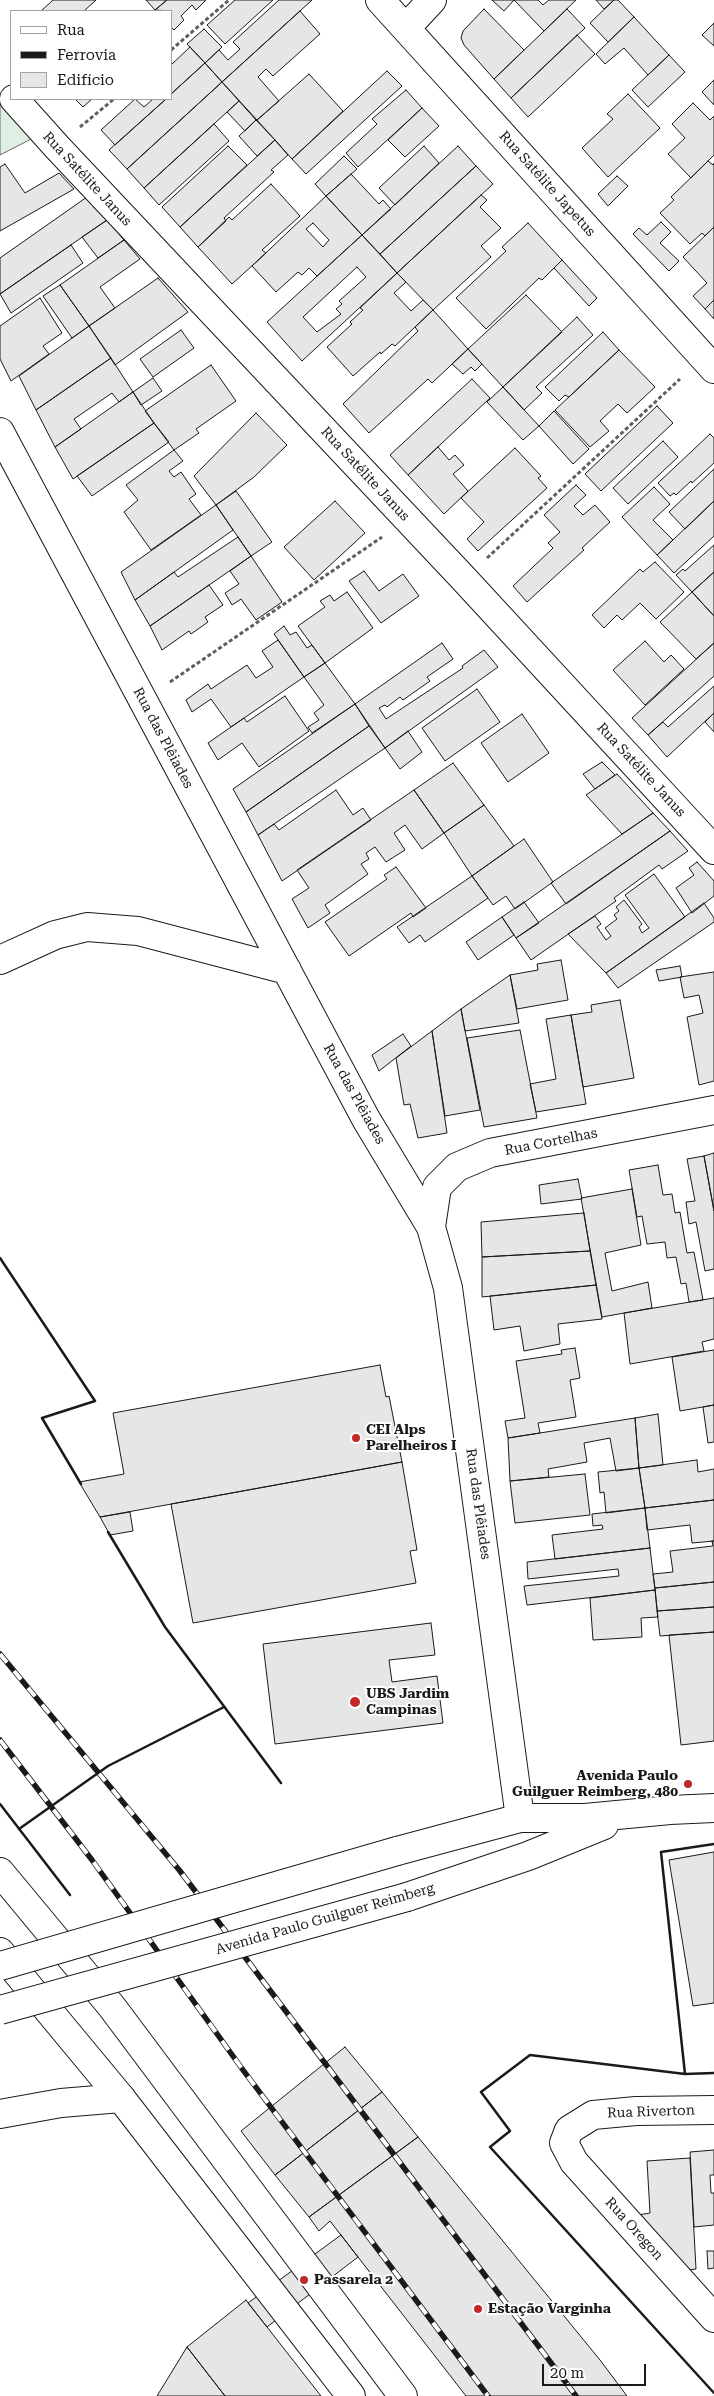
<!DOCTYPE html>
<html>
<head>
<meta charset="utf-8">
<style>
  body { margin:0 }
  #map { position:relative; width:714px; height:2396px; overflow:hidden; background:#fff; font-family:"Roboto Serif",serif }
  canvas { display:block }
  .legend { position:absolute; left:10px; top:10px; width:162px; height:90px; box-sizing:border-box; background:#fff; border:1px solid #a3a3a3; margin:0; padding:6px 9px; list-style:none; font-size:15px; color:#1a1a1a }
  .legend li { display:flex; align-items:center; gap:10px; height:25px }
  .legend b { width:25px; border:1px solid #a3a3a3 }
  .scale { position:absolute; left:542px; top:2364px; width:104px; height:22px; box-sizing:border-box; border:2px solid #1a1a1a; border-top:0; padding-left:6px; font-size:15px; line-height:18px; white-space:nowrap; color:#1a1a1a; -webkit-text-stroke:4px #fff; paint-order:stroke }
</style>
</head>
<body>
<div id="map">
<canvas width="714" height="2396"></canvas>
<ul class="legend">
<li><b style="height:6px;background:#fff"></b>Rua</li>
<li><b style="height:6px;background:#1a1a1a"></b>Ferrovia</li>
<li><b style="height:14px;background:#e6e6e6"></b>Edifício</li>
</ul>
<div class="scale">20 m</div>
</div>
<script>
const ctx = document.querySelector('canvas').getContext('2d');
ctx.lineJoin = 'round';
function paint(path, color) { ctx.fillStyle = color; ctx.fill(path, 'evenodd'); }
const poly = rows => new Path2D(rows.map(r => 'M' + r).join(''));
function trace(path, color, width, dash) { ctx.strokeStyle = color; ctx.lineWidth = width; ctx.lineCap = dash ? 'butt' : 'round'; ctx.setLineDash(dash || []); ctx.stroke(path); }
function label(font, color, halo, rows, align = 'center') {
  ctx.font = font + ' "Roboto Serif",serif'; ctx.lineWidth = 4; ctx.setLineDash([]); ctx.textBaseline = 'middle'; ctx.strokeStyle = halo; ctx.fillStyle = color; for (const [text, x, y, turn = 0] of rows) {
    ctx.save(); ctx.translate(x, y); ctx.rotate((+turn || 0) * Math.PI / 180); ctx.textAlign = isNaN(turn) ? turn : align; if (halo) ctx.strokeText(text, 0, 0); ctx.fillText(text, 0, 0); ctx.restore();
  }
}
const green = poly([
  [0,94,37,136,0,155,0,94]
]);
paint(green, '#e0efe3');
trace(green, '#6a6a6a', 1);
const building = poly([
  [53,0,96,0,84,11,41,11,53,0],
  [146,0,167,0,155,10,146,0],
  [167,0,206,0,196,10,192,5,181,16,184,20,174,30,171,27,171,11,155,10,167,0],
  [235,0,273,0,225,44,207,25,235,0],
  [279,0,312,0,222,82,205,63,219,50,228,60,240,49,233,42,279,0],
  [492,0,514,0,504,11,492,0],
  [514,0,538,0,543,5,549,0,576,0,544,31,514,0],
  [596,0,614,0,604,9,596,0],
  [614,0,618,0,634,17,608,42,590,23,614,0],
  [484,9,524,50,494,79,464,45,461,38,463,31,484,9],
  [567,9,585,28,511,98,494,79,567,9],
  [300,11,320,34,273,76,266,69,258,77,279,101,257,120,222,82,300,11],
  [634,17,669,55,648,75,624,48,605,64,596,54,634,17],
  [714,23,714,46,702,35,714,23],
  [204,29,222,47,205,63,187,44,204,29],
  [577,35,595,54,528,117,511,98,577,35],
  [190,47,205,63,171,94,171,65,190,47],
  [669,55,685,72,648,107,632,90,669,55],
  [205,63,222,82,127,169,109,150,166,99,171,99,171,94,205,63],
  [387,71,402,86,306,174,292,159,387,71],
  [309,74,343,111,292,159,257,120,309,74],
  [714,80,714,105,702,92,714,80],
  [222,82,239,101,144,188,127,169,222,82],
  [406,90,422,108,358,167,346,153,377,124,372,119,406,90],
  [628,94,660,128,608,177,582,148,613,119,607,114,628,94],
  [75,99,92,99,83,107,75,99],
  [135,99,144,107,153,99,166,99,115,145,101,130,135,99],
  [239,101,256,120,245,131,227,112,239,101],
  [693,103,710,120,714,116,714,155,691,178,668,154,685,138,672,124,693,103],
  [422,108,439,126,405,157,388,140,422,108],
  [256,120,275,140,257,156,239,136,256,120],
  [214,124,229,141,159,205,144,188,214,124],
  [275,140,288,155,271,170,274,172,224,218,226,221,198,247,180,227,275,140],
  [228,146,247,165,180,227,162,207,228,146],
  [424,146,439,163,395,205,379,188,424,146],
  [458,146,476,166,380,254,362,235,458,146],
  [344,156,357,169,326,196,315,184,344,156],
  [708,161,713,165,714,163,714,227,705,236,702,233,690,244,660,213,674,200,671,197,708,161],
  [5,164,25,193,59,173,74,189,0,231,0,167,5,164],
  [476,166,493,184,397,273,380,254,476,166],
  [351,174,379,204,383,200,391,209,362,235,326,196,351,174],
  [617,176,628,186,608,206,598,194,617,176],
  [271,184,300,216,262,250,266,253,232,284,198,247,229,217,232,220,271,184],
  [481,195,487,200,480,207,501,228,481,246,491,257,433,310,397,273,481,195],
  [326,196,362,235,317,276,309,268,302,275,298,272,276,292,252,266,326,196],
  [313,223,329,240,323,247,306,229,313,223],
  [87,197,107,220,0,294,0,258,87,197],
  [107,220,124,240,98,258,82,237,107,220],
  [661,222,671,232,660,243,679,261,669,271,633,234,639,228,647,235,661,222],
  [528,223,562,260,542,280,539,278,486,329,456,298,506,251,502,247,528,223],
  [714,227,714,300,705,309,693,296,707,283,683,257,714,227],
  [362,235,397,273,302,361,267,322,362,235],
  [357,267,366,277,339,301,342,304,336,309,341,314,317,332,303,317,357,267],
  [124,240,140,259,100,287,115,308,89,326,60,285,124,240],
  [71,245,83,263,11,313,0,294,71,245],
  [562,260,597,298,589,306,554,268,562,260],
  [397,273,406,282,394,293,411,311,423,300,433,310,395,346,392,344,381,354,380,352,353,376,327,347,352,324,350,322,363,310,360,308,397,273],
  [158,278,188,312,115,365,89,326,158,278],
  [60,285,89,326,72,338,43,296,60,285],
  [526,295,562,332,503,387,468,349,526,295],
  [40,298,62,333,43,346,49,354,11,381,0,359,0,326,40,298],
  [714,300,714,319,705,309,714,300],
  [433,310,468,349,432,383,428,379,369,433,343,404,418,331,415,327,433,310],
  [577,317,593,335,536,387,542,393,524,410,503,387,577,317],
  [89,326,111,358,36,410,19,376,89,326],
  [181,330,194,348,153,377,140,359,181,330],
  [603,332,619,350,569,397,565,395,559,401,545,387,603,332],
  [468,349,482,364,475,371,471,367,463,374,452,364,468,349],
  [619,350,655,387,627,413,618,404,600,421,609,431,590,447,555,410,619,350],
  [111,358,133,392,119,402,112,393,74,419,81,429,55,447,36,410,111,358],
  [211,365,236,401,196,429,199,433,174,450,145,411,211,365],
  [153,378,162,391,141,405,133,392,153,378],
  [472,379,490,398,408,475,390,455,472,379],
  [503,387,539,426,523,440,487,402,503,387],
  [133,392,154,423,73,479,55,447,133,392],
  [657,406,673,423,601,491,585,474,657,406],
  [554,411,589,449,573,464,539,426,554,411],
  [256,413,287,445,254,477,216,505,194,476,256,413],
  [154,423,169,442,92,496,77,476,154,423],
  [710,434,714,438,714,463,692,483,691,481,676,495,674,493,670,496,658,483,710,434],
  [663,441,678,457,628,504,613,488,663,441],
  [438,447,449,460,455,455,464,465,453,474,468,491,444,514,408,475,438,447],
  [515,448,541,476,538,478,547,488,478,551,467,539,484,522,461,498,515,448],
  [174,450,183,461,169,471,174,477,181,472,196,494,189,499,201,515,151,550,124,512,138,500,126,485,174,450],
  [714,469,714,501,685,529,669,512,714,469],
  [576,485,586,495,574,506,583,515,595,505,610,522,582,548,584,550,527,602,513,586,553,548,548,543,560,532,544,515,576,485],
  [654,487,670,504,653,520,673,540,657,555,622,517,654,487],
  [236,491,272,542,251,556,216,505,236,491],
  [335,501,365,533,314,580,284,547,335,501],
  [714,501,714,536,674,573,657,555,714,501],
  [216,505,233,530,135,600,121,572,216,505],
  [238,537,251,556,150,626,135,600,174,572,178,577,238,537],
  [714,545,714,572,692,592,676,575,683,569,685,571,714,545],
  [251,556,282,602,256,620,241,599,232,605,225,593,239,584,230,571,251,556],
  [655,562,684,592,656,619,640,603,622,620,617,615,604,628,592,615,640,569,643,572,655,562],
  [364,571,379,591,403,574,419,596,381,623,349,581,364,571],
  [714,572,714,616,692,592,714,572],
  [209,585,223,605,205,617,208,622,191,634,189,631,162,650,150,626,209,585],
  [347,592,373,628,325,663,298,626,325,607,320,601,330,595,334,601,347,592],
  [692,592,714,616,714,643,696,659,660,622,692,592],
  [284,626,290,635,296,632,307,648,312,645,325,663,304,677,274,634,284,626],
  [278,640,304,677,231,727,211,699,192,712,186,700,208,684,211,689,247,665,256,678,273,667,262,651,278,640],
  [645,641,664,662,671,655,684,669,645,705,613,670,645,641],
  [442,643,453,659,427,677,430,681,403,700,400,697,387,707,385,705,379,708,386,719,463,668,462,666,484,650,498,667,385,748,355,704,442,643],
  [714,643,714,676,648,735,632,718,714,643],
  [325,663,355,704,312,733,308,727,319,720,314,713,324,705,304,677,325,663],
  [714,686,714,713,667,757,648,735,663,722,668,727,714,686],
  [477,689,500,722,445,761,422,728,477,689],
  [285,696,309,731,259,767,242,743,218,760,208,743,244,718,247,722,285,696],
  [355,704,369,726,246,812,233,789,355,704],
  [714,713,714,732,705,722,714,713],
  [522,714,549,753,508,782,481,743,522,714],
  [369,726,385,748,258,835,246,812,369,726],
  [408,731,422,752,400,769,385,748,408,731],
  [602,762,615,775,595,789,583,774,602,762],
  [453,763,484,805,444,833,414,790,453,763],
  [617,774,653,813,622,834,586,795,617,774],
  [336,790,353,815,363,808,371,820,282,881,258,835,274,824,279,830,336,790],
  [414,790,444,833,422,849,405,825,394,833,405,850,386,862,375,847,366,853,369,859,361,864,368,874,325,905,330,913,308,928,292,899,309,888,297,870,414,790],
  [484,805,514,846,472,876,444,833,484,805],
  [653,813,670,831,566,904,551,883,653,813],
  [670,831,688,851,662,869,659,865,614,898,616,901,531,960,516,938,670,831],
  [524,839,553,882,515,909,506,896,493,905,472,876,524,839],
  [697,862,714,881,714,896,692,913,676,888,694,875,689,868,697,862],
  [396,867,426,908,413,917,411,913,349,956,325,922,387,879,384,875,396,867],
  [654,874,685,917,606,973,568,934,595,916,601,924,597,927,606,940,611,936,605,928,617,919,614,915,619,911,616,907,624,900,642,924,639,927,642,933,649,928,625,895,654,874],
  [472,876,488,898,425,942,420,935,409,943,397,927,472,876],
  [524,902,539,923,516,938,502,917,524,902],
  [704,903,714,918,714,922,618,988,606,973,704,903],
  [502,917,514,935,478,960,466,942,502,917],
  [561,960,568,1000,517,1009,510,975,538,970,537,964,561,960],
  [680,966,682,977,659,981,656,970,680,966],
  [714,972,714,1081,699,1085,687,1017,703,1013,699,995,684,998,680,977,714,972],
  [510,975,519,1023,465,1031,461,1009,510,975],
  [620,1000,634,1078,583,1087,571,1015,592,1012,591,1005,620,1000],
  [461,1009,480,1110,445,1116,432,1031,461,1009],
  [571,1015,586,1104,536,1112,530,1084,556,1079,546,1019,571,1015],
  [520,1030,537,1118,484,1127,467,1038,520,1030],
  [432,1031,447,1133,418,1138,410,1104,404,1105,396,1058,432,1031],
  [403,1034,411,1046,379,1071,372,1055,403,1034],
  [714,1153,714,1211,704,1156,714,1153],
  [704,1156,714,1211,714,1269,705,1271,696,1222,689,1224,686,1202,695,1201,687,1159,704,1156],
  [658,1165,663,1195,672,1194,675,1213,680,1212,687,1253,694,1252,703,1300,689,1302,686,1283,681,1284,676,1257,667,1258,665,1242,647,1244,642,1216,637,1217,629,1170,658,1165],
  [578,1179,582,1199,541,1204,539,1185,578,1179],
  [632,1189,641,1245,605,1253,612,1291,648,1282,652,1308,602,1317,581,1198,632,1189],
  [584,1213,590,1251,482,1257,481,1222,584,1213],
  [590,1251,596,1285,482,1297,482,1257,590,1251],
  [596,1285,602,1319,558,1324,560,1344,524,1351,520,1326,494,1330,490,1296,596,1285],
  [714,1298,714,1339,702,1342,704,1351,630,1364,624,1313,714,1298],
  [575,1348,580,1378,570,1380,576,1417,538,1423,540,1433,508,1438,505,1421,525,1418,516,1361,562,1354,561,1350,575,1348],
  [714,1350,714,1405,680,1411,672,1357,714,1350],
  [380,1365,386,1397,389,1396,402,1462,100,1517,79,1482,124,1474,113,1413,380,1365],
  [714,1405,714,1442,708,1443,703,1407,714,1405],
  [658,1414,663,1465,639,1468,635,1418,658,1414],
  [635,1418,639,1468,616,1471,610,1438,584,1443,587,1462,548,1469,549,1477,510,1481,508,1438,635,1418],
  [697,1460,698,1472,714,1469,714,1500,645,1508,639,1468,697,1460],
  [402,1462,417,1550,410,1551,416,1583,193,1623,171,1504,402,1462],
  [639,1468,645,1508,606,1513,604,1492,600,1493,598,1472,639,1468],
  [585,1474,590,1515,515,1523,510,1481,585,1474],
  [714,1500,714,1541,692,1543,690,1525,647,1530,645,1508,714,1500],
  [645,1508,650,1548,555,1559,552,1535,603,1529,602,1525,593,1526,592,1514,645,1508],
  [130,1512,133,1531,110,1535,100,1517,130,1512],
  [712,1541,714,1541,714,1582,655,1588,653,1574,673,1572,670,1551,713,1546,712,1541],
  [650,1548,655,1590,527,1605,524,1586,619,1576,618,1569,528,1579,527,1562,650,1548],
  [714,1582,714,1607,657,1611,655,1588,714,1582],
  [655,1590,658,1617,641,1618,642,1637,593,1640,590,1598,655,1590],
  [714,1607,714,1632,660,1636,657,1611,714,1607],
  [431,1623,435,1655,389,1660,392,1682,437,1676,443,1723,275,1744,263,1644,431,1623],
  [714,1632,714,1741,681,1745,669,1635,714,1632],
  [714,1852,714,2003,693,2006,669,1860,714,1852],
  [345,2047,382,2092,275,2175,241,2131,345,2047],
  [382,2092,418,2137,309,2217,275,2175,382,2092],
  [418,2137,600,2360,627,2396,466,2396,330,2221,319,2231,309,2217,418,2137],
  [714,2150,714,2175,710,2175,711,2193,714,2193,714,2225,694,2227,690,2152,714,2150],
  [690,2158,696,2269,689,2270,638,2215,650,2213,647,2161,690,2158],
  [341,2235,358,2257,267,2327,248,2303,341,2235],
  [707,2251,714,2251,714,2268,708,2269,707,2251],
  [246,2300,267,2327,321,2396,225,2396,187,2347,246,2300],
  [187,2347,225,2396,157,2396,187,2347]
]);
paint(building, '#e6e6e6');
trace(building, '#1a1a1a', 1);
const minor = poly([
  [380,0,714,369],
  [407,27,432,0],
  [14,99,57,147,464,579,714,850],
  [0,432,366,1119,431,1227,448,1288,520,1818],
  [0,960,55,935,87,927,138,931,287,970],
  [431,1227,437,1187,457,1167,490,1153,714,1110],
  [714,2110,636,2111,593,2115,569,2130,564,2143,574,2162,714,2318]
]);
const tertiary = poly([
  [0,1872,112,2007,403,2396],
  [0,1952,121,2098,351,2396]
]);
const secondary = poly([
  [397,1851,520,1818,585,1818,670,1810,714,1808],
  [407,1897,528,1856,604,1825],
  [0,2114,61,2103,121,2098]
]);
trace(minor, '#1a1a1a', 30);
trace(tertiary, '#1a1a1a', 30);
trace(secondary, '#1a1a1a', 30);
trace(poly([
  [171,50,229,0],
  [80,127,114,99],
  [487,558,680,379],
  [170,682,382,537]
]), '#5f5f5f', 3, [4, 2.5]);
trace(minor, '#fff', 28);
trace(tertiary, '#fff', 28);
trace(secondary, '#fff', 28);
const rail = poly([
  [0,1654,180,1871,576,2396],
  [0,1740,92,1860,243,2070,488,2396]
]);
trace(rail, '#1a1a1a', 5.5);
trace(rail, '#fff', 4, [11]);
const secondaryBridge = poly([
  [0,1966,397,1851],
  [0,2010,407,1897]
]);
trace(secondaryBridge, '#1a1a1a', 30, []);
trace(secondaryBridge, '#fff', 28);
trace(poly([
  [0,1258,95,1401,42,1418,81,1484],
  [108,1532,165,1627,281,1783],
  [0,1804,70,1895],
  [19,1829,108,1766,224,1707],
  [714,1844,661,1852,685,2074,530,2055,481,2092,510,2131,490,2147,714,2393],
  [685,2074,714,2073]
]), '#1a1a1a', 2.5);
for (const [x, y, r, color] of [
  [356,1438,5,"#c62828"],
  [355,1702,6,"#c62828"],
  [688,1784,5,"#c62828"],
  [304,2280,5,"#c62828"],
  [478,2309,5,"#c62828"]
]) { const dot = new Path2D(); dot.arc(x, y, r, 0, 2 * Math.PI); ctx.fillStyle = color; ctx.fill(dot); trace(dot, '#fff', 2); }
label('14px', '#1a1a1a', '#fff', [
  ["Rua Satélite Janus",87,179,47],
  ["Rua Satélite Japetus",547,184,48],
  ["Rua Satélite Janus",365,474,47],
  ["Rua das Plêiades",163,738,62],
  ["Rua Satélite Janus",641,770,47],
  ["Rua das Plêiades",354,1094,61],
  ["Rua Cortelhas",551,1142,-11],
  ["Rua das Plêiades",478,1504,82],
  ["Avenida Paulo Guilguer Reimberg",325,1919,-16],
  ["Rua Riverton",651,2112,-2],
  ["Rua Oregon",634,2229,48]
]);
label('bold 14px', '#1a1a1a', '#fff', [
  ["CEI Alps",366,1430],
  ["Parelheiros I",366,1446],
  ["UBS Jardim",366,1694],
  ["Campinas",366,1710],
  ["Avenida Paulo",678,1776,"right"],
  ["Guilguer Reimberg, 480",678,1792,"right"],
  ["Passarela 2",314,2280],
  ["Estação Varginha",488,2309]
], 'left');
</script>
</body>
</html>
